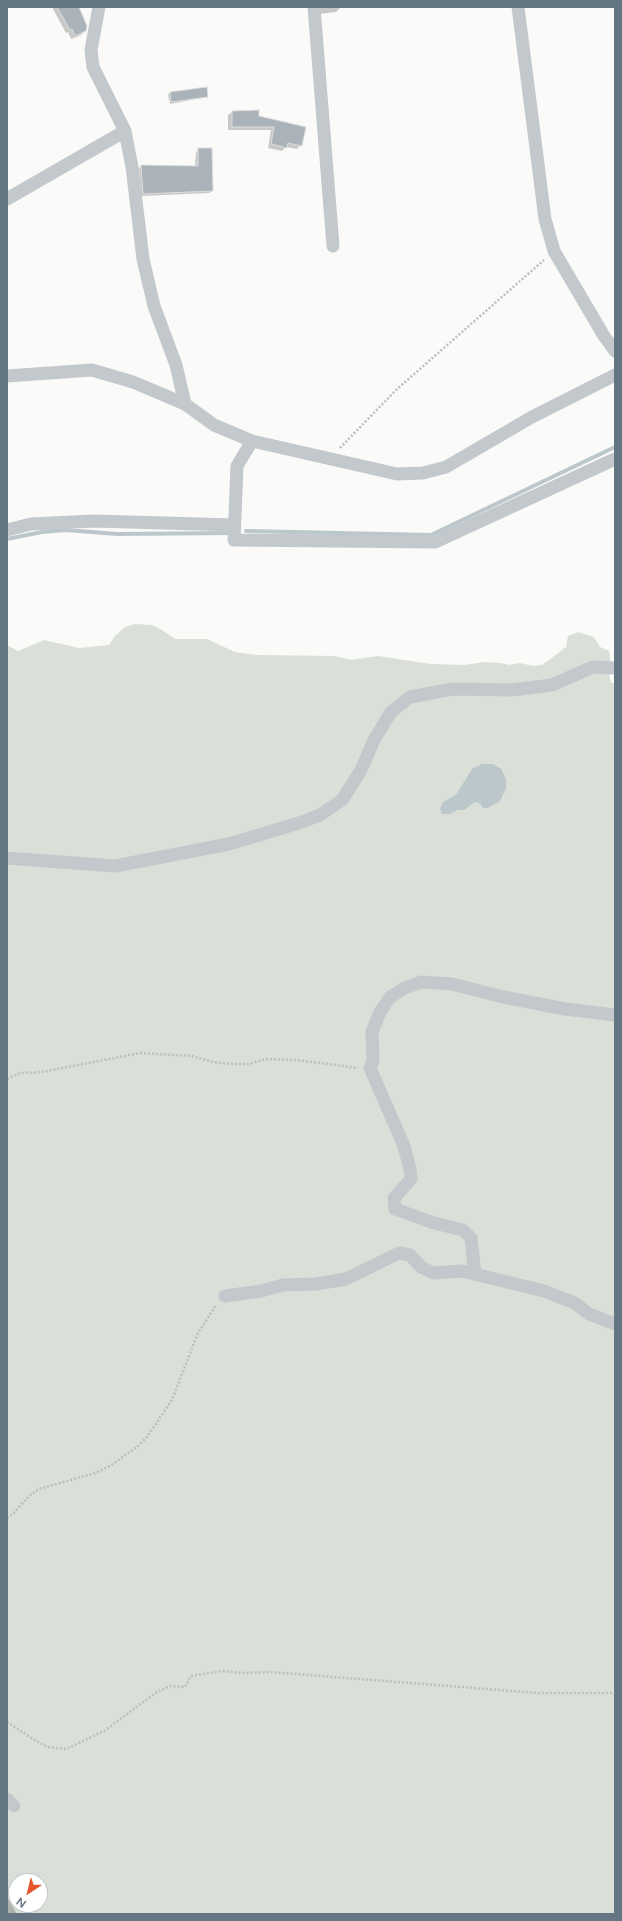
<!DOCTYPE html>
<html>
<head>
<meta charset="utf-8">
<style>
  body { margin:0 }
  #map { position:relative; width:622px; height:1921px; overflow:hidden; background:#fafaf8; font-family:"Varela Round",sans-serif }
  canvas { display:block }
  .frame { position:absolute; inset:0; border:8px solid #657683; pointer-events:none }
  .north { position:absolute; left:8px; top:1873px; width:40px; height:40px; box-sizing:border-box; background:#fff; border:1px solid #c1c8cd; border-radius:50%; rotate:215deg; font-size:11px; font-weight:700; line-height:16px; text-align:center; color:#657683 }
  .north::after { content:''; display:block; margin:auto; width:14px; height:18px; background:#e4572e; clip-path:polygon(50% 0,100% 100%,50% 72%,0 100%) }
</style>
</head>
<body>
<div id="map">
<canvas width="622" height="1921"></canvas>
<div class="frame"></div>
<div class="north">N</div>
</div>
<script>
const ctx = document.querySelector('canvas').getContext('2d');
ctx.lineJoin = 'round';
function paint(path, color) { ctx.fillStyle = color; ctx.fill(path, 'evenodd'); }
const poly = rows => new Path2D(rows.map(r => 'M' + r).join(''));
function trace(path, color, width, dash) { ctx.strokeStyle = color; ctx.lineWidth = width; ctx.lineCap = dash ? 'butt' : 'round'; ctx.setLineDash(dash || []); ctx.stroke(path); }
paint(poly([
  [135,624,152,625,162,630,175,639,207,639,235,652,257,655,334,656,351,660,378,656,431,664,465,665,484,662,501,663,509,665,520,663,533,666,542,665,557,654,566,647,568,636,578,632,594,637,600,647,609,651,612,670,609,675,611,683,615,683,615,1914,7,1914,7,645,18,651,44,640,79,648,109,645,115,636,125,627],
  [16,1881,40,1881,40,1905,16,1905]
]), '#dadfd7');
paint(poly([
  [482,764,493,764,501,769,506,779,506,788,500,801,488,808,483,808,480,803,475,802,464,810,457,810,450,814,442,814,440,809,443,802,456,795,472,769]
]), '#bbc7cb');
paint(poly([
  [52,7,78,7,85,31,81,35,71,39,68,32,66,33],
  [316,7,340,7,340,8,336,12,319,14],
  [170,93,207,97,170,104,168,94],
  [232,112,305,128,301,145,297,149,286,147,282,151,268,148,271,130,228,130,228,115],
  [199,149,212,191,209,193,141,196,139,168,142,166,195,167,196,152],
  [7,1897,17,1914,7,1914]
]), '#0003');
trace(poly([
  [246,531,431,535,615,447],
  [7,539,42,532,66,530,117,534,230,533]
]), '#bbc7cb', 4);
const building = poly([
  [57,7,79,7,87,26,86,31,75,36,72,29,70,30,57,7],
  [207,87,208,97,171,102,170,92,207,87],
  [259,110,259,116,306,127,302,146,288,143,287,148,271,144,274,127,232,127,232,111,259,110],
  [198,148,212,148,213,191,143,194,141,165,198,166,198,148]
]);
paint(building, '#aab3b9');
trace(building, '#dcdcda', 1);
trace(poly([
  [340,448,396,390,544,260],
  [7,1079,20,1073,42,1072,140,1053,192,1056,213,1062,230,1064,248,1064,266,1059,297,1060,358,1068],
  [7,1518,13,1514,29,1496,39,1489,95,1473,110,1466,137,1447,147,1437,172,1400,198,1333,216,1305],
  [7,1722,36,1741,48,1747,66,1749,104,1731,157,1692,170,1686,185,1687,191,1676,221,1671,244,1673,270,1672,538,1693,615,1693]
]), '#bbbfc2', 2.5, [2, 2]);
trace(poly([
  [99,7,91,50,93,67,125,131,132,167,143,259,154,306,176,365,185,404],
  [314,7,333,246],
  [518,7,545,219,554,251,604,336,615,351],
  [7,199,125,131],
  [7,376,92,370,133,382,185,404,214,425,252,441,397,474,423,473,446,467,532,417,615,375],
  [252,441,237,466,234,540,435,542,615,459],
  [7,530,31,524,94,521,234,525],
  [7,858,115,866,229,844,299,823,320,815,342,800,361,770,374,740,391,712,410,697,453,689,512,690,552,685,593,667,615,668],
  [475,1274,471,1238,463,1230,434,1223,395,1209,394,1198,411,1179,410,1169,404,1146,370,1068,373,1060,372,1032,380,1012,390,997,405,988,421,982,452,984,503,997,565,1009,615,1015],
  [225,1296,261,1291,283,1285,316,1284,346,1279,399,1253,410,1255,421,1267,433,1273,462,1271,544,1291,575,1303,589,1314,615,1324],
  [7,1799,14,1806]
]), '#c3c8cc', 13);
</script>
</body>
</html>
